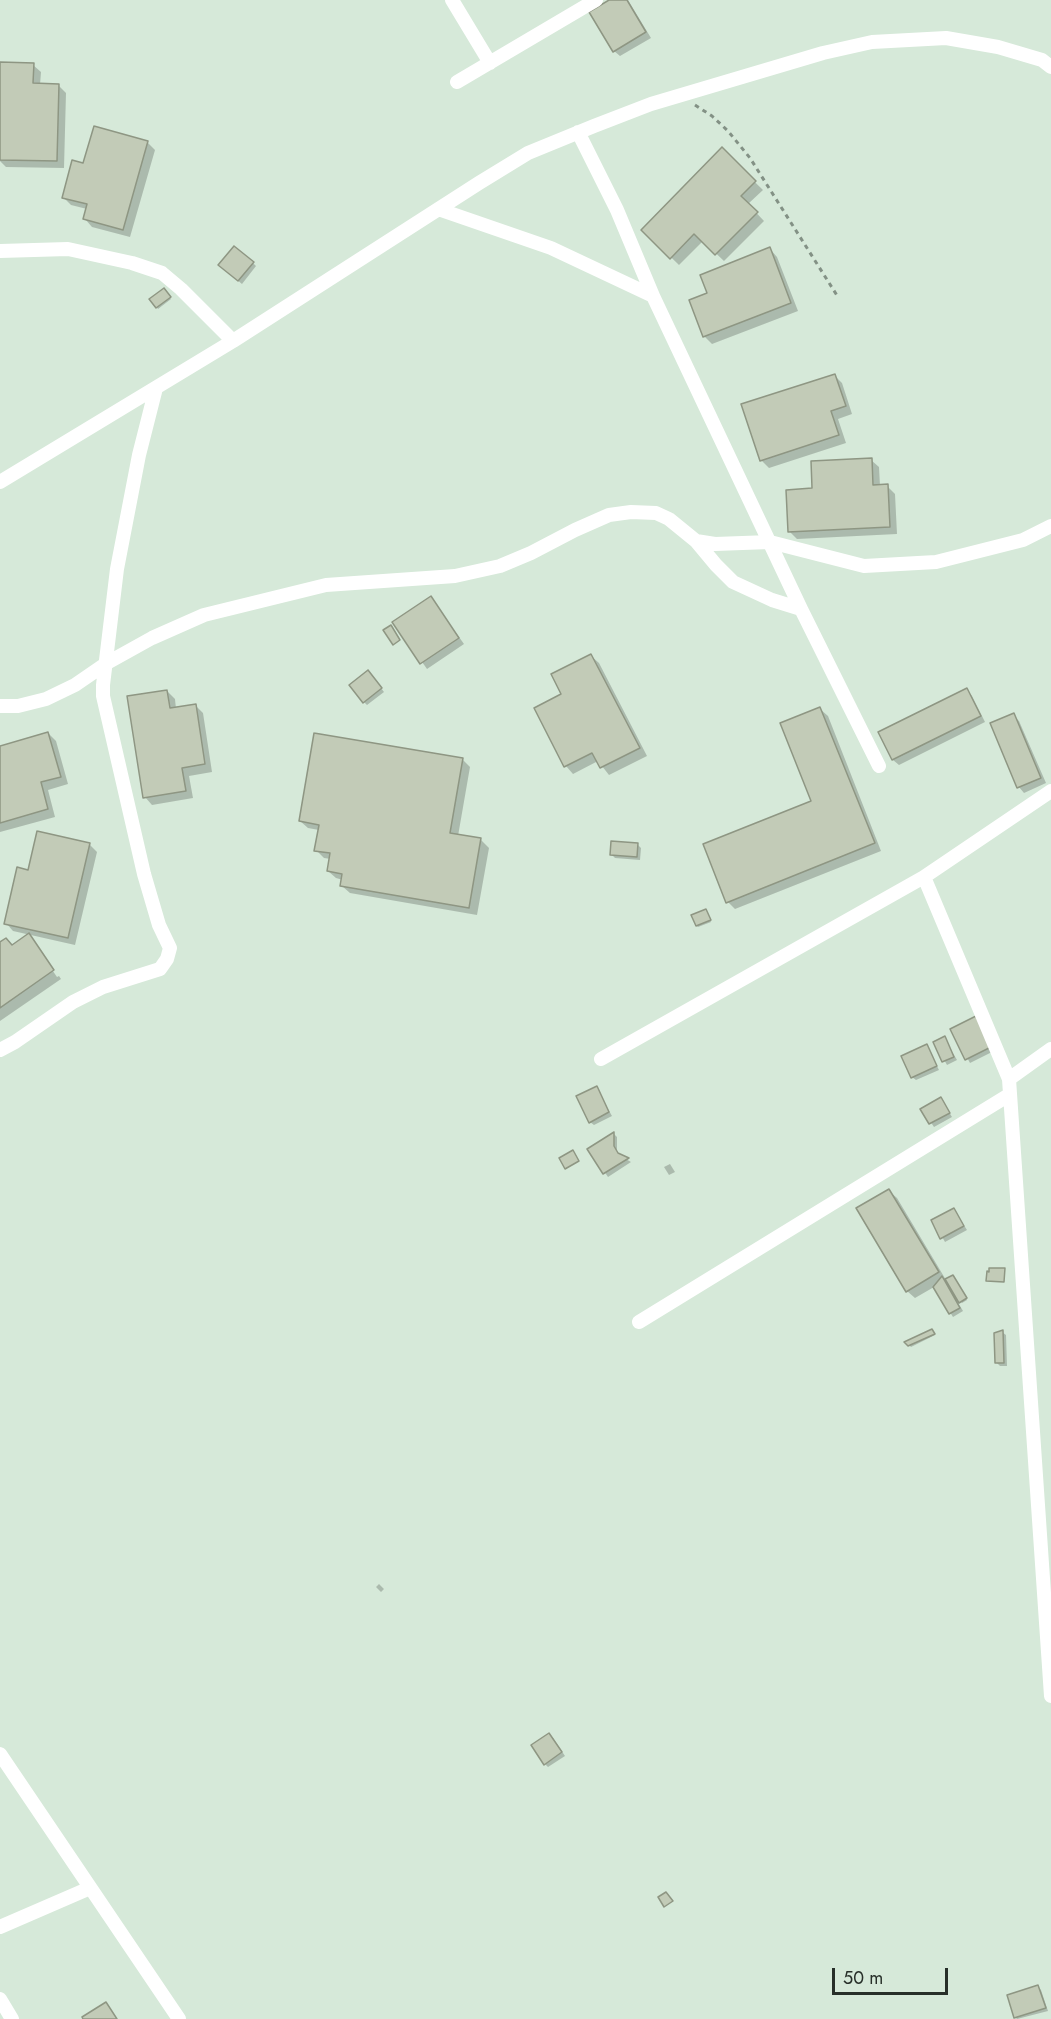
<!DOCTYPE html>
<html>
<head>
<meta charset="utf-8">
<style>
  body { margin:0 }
  #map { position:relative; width:1051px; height:2019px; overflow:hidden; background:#d6e9d9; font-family:Jost,sans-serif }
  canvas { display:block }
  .scale { position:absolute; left:832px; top:1968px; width:116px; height:27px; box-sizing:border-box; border:3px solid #272f29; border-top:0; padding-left:8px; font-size:18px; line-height:21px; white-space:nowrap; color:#272f29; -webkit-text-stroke:4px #d6e9d9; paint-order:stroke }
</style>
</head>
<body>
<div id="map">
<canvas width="1051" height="2019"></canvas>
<div class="scale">50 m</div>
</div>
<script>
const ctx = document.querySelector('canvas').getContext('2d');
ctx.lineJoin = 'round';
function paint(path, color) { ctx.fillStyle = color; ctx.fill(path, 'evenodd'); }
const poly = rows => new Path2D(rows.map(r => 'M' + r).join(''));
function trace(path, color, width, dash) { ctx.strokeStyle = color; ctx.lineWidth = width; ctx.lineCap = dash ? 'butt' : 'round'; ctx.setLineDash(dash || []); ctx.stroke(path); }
paint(poly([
  [612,0,628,0,651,38,620,56,614,51],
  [33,65,41,72,40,85,58,85,66,93,64,168,6,167,0,161,0,104],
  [147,142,155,150,130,237,92,227,85,219,87,209,71,205,63,197,85,165],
  [722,150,763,190,748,204,764,221,724,261,703,241,679,265,643,230],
  [770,249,777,257,798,311,712,344,704,336,709,293],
  [253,263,256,266,242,284,224,269],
  [164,290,171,299,158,309,151,299],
  [835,376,842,383,852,414,838,419,846,443,769,468,761,460],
  [871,460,879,467,880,486,887,486,895,494,897,534,797,539,790,532,813,490],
  [431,598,464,644,427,669,394,622],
  [591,656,599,663,647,756,609,775,598,761,573,774,566,766,536,708,563,694],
  [371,675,384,692,367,705,364,702],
  [967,690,972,696,985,722,899,765,893,760,880,733],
  [167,691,175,699,176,709,196,706,203,713,212,772,189,776,193,798,152,805,145,797],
  [820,709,828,716,881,851,735,909,728,902,813,802],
  [1013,715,1019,721,1046,783,1024,793,1019,787],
  [48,733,56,741,68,784,48,790,55,817,0,832,0,747],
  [462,759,470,767,458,836,481,840,489,848,477,915,350,893,342,886,343,880,336,878,328,871,331,859,324,858,316,850,319,830,308,828,300,821],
  [89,844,97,852,75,945,13,931,6,923,30,872],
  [638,845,641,848,640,860,615,858,611,854],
  [707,912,711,922,698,927,697,926],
  [33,942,57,977,59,976,61,979,0,1021,0,944,13,946],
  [975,1018,994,1051,970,1063,952,1030],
  [944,1038,957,1060,947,1065,935,1043],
  [926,1045,939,1070,916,1080,912,1077],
  [596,1088,612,1116,594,1125,590,1122],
  [941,1099,952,1117,934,1127,922,1109],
  [614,1134,617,1137,617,1151,619,1155,631,1162,608,1177,589,1149],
  [670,1164,675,1172,669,1175,664,1167],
  [889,1191,897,1198,946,1280,954,1278,967,1300,962,1303,949,1283,947,1284,963,1311,953,1317,934,1287,915,1298,907,1291],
  [954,1210,967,1230,945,1242,933,1221],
  [933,1332,935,1335,911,1347,907,1343],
  [1002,1332,1006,1335,1007,1366,1000,1366,996,1362],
  [379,1584,384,1589,381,1592,376,1587],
  [553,1738,565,1756,548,1767,545,1764],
  [1038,1987,1041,1990,1048,2011,1017,2019,1015,2017]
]), '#0003');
const building = poly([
  [609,0,627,0,646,32,613,52,589,12,609,0],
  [0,62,34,63,33,83,59,84,57,161,0,160,0,62],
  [94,126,148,141,123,230,83,219,87,204,62,198,72,160,83,163,94,126],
  [722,147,756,181,741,196,758,212,715,255,694,234,670,259,641,230,722,147],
  [234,246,254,262,238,281,218,265,234,246],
  [770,247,791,303,703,337,689,300,707,293,700,275,770,247],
  [164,288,171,297,156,308,149,299,164,288],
  [835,374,846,406,831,411,839,435,760,461,741,404,835,374],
  [872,458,873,485,888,484,890,527,788,532,786,490,812,488,811,461,872,458],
  [431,596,459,638,420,664,392,622,431,596],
  [391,625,400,640,393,645,383,630,391,625],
  [591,654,640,748,600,768,592,753,564,767,534,708,561,694,551,674,591,654],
  [368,670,382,688,363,703,349,685,368,670],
  [967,688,981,716,892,760,878,732,967,688],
  [167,690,170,708,196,704,205,764,182,768,186,791,143,798,127,696,167,690],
  [820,707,875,843,726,903,703,844,811,801,780,723,820,707],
  [1014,713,1041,778,1017,788,990,723,1014,713],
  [48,732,61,777,41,782,48,809,0,823,0,746,48,732],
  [314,733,463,758,450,833,481,838,469,908,340,886,342,874,327,871,330,853,314,851,319,825,299,821,314,733],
  [37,831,90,843,68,938,4,924,17,867,28,870,37,831],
  [611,841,638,843,637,857,610,855,611,841],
  [706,909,711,920,696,926,691,915,706,909],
  [29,933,54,970,0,1008,0,942,6,938,12,945,29,933],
  [976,1016,991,1047,965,1060,950,1029,976,1016],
  [945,1036,954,1057,942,1062,933,1042,945,1036],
  [927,1044,937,1066,911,1078,901,1056,927,1044],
  [597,1086,609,1112,589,1123,576,1096,597,1086],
  [941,1097,950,1113,929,1124,920,1109,941,1097],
  [614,1132,614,1146,618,1153,629,1158,603,1174,587,1149,614,1132],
  [573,1150,579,1161,565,1169,559,1158,573,1150],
  [889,1189,939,1272,906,1292,856,1208,889,1189],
  [954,1208,964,1226,940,1239,931,1220,954,1208],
  [989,1268,1005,1268,1004,1282,986,1281,987,1271,989,1272,989,1268],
  [953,1275,967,1298,959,1303,945,1279,953,1275],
  [942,1276,960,1308,949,1314,933,1287,942,1276],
  [932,1329,935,1334,908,1346,904,1342,932,1329],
  [1003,1330,1004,1363,995,1363,994,1333,1003,1330],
  [549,1733,562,1752,544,1765,531,1745,549,1733],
  [666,1892,673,1901,664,1907,658,1897,666,1892],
  [1038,1985,1046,2008,1014,2018,1007,1995,1038,1985],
  [106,2002,117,2019,83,2019,82,2017,106,2002]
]);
paint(building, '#c2cbb7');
trace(building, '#8e9683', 1.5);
trace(poly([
  [695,105,712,116,728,131,750,158,838,297]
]), '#839185', 3, [4.5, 4.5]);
trace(poly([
  [452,0,490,63],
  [457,82,596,0],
  [578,132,617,210,653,296],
  [438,209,551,248,653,296,801,609,879,766],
  [0,251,68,249,132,263,162,273,181,289,233,341],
  [0,482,233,341,479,183,528,153,594,126,651,104,823,53,872,42,946,38,998,47,1042,60,1051,67],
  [696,541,715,544,770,542,864,566,936,562,1023,540,1051,526],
  [0,706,18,706,46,699,75,685,107,663,152,638,204,615,326,585,455,576,500,566,531,553,575,530,609,515,631,512,656,513,669,519,696,541,716,565,733,582,772,600,801,609],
  [924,877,1051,791],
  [0,1050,15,1042,73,1002,103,987,160,969,167,959,170,948,159,925,144,874,103,696,103,685,117,569,139,455,156,388],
  [601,1059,924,877,1009,1079,1051,1696],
  [1009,1079,1051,1049],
  [639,1322,1009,1095],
  [0,1754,179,2019],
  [0,1927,90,1888],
  [0,1999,12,2019]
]), '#fff', 14);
</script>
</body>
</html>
